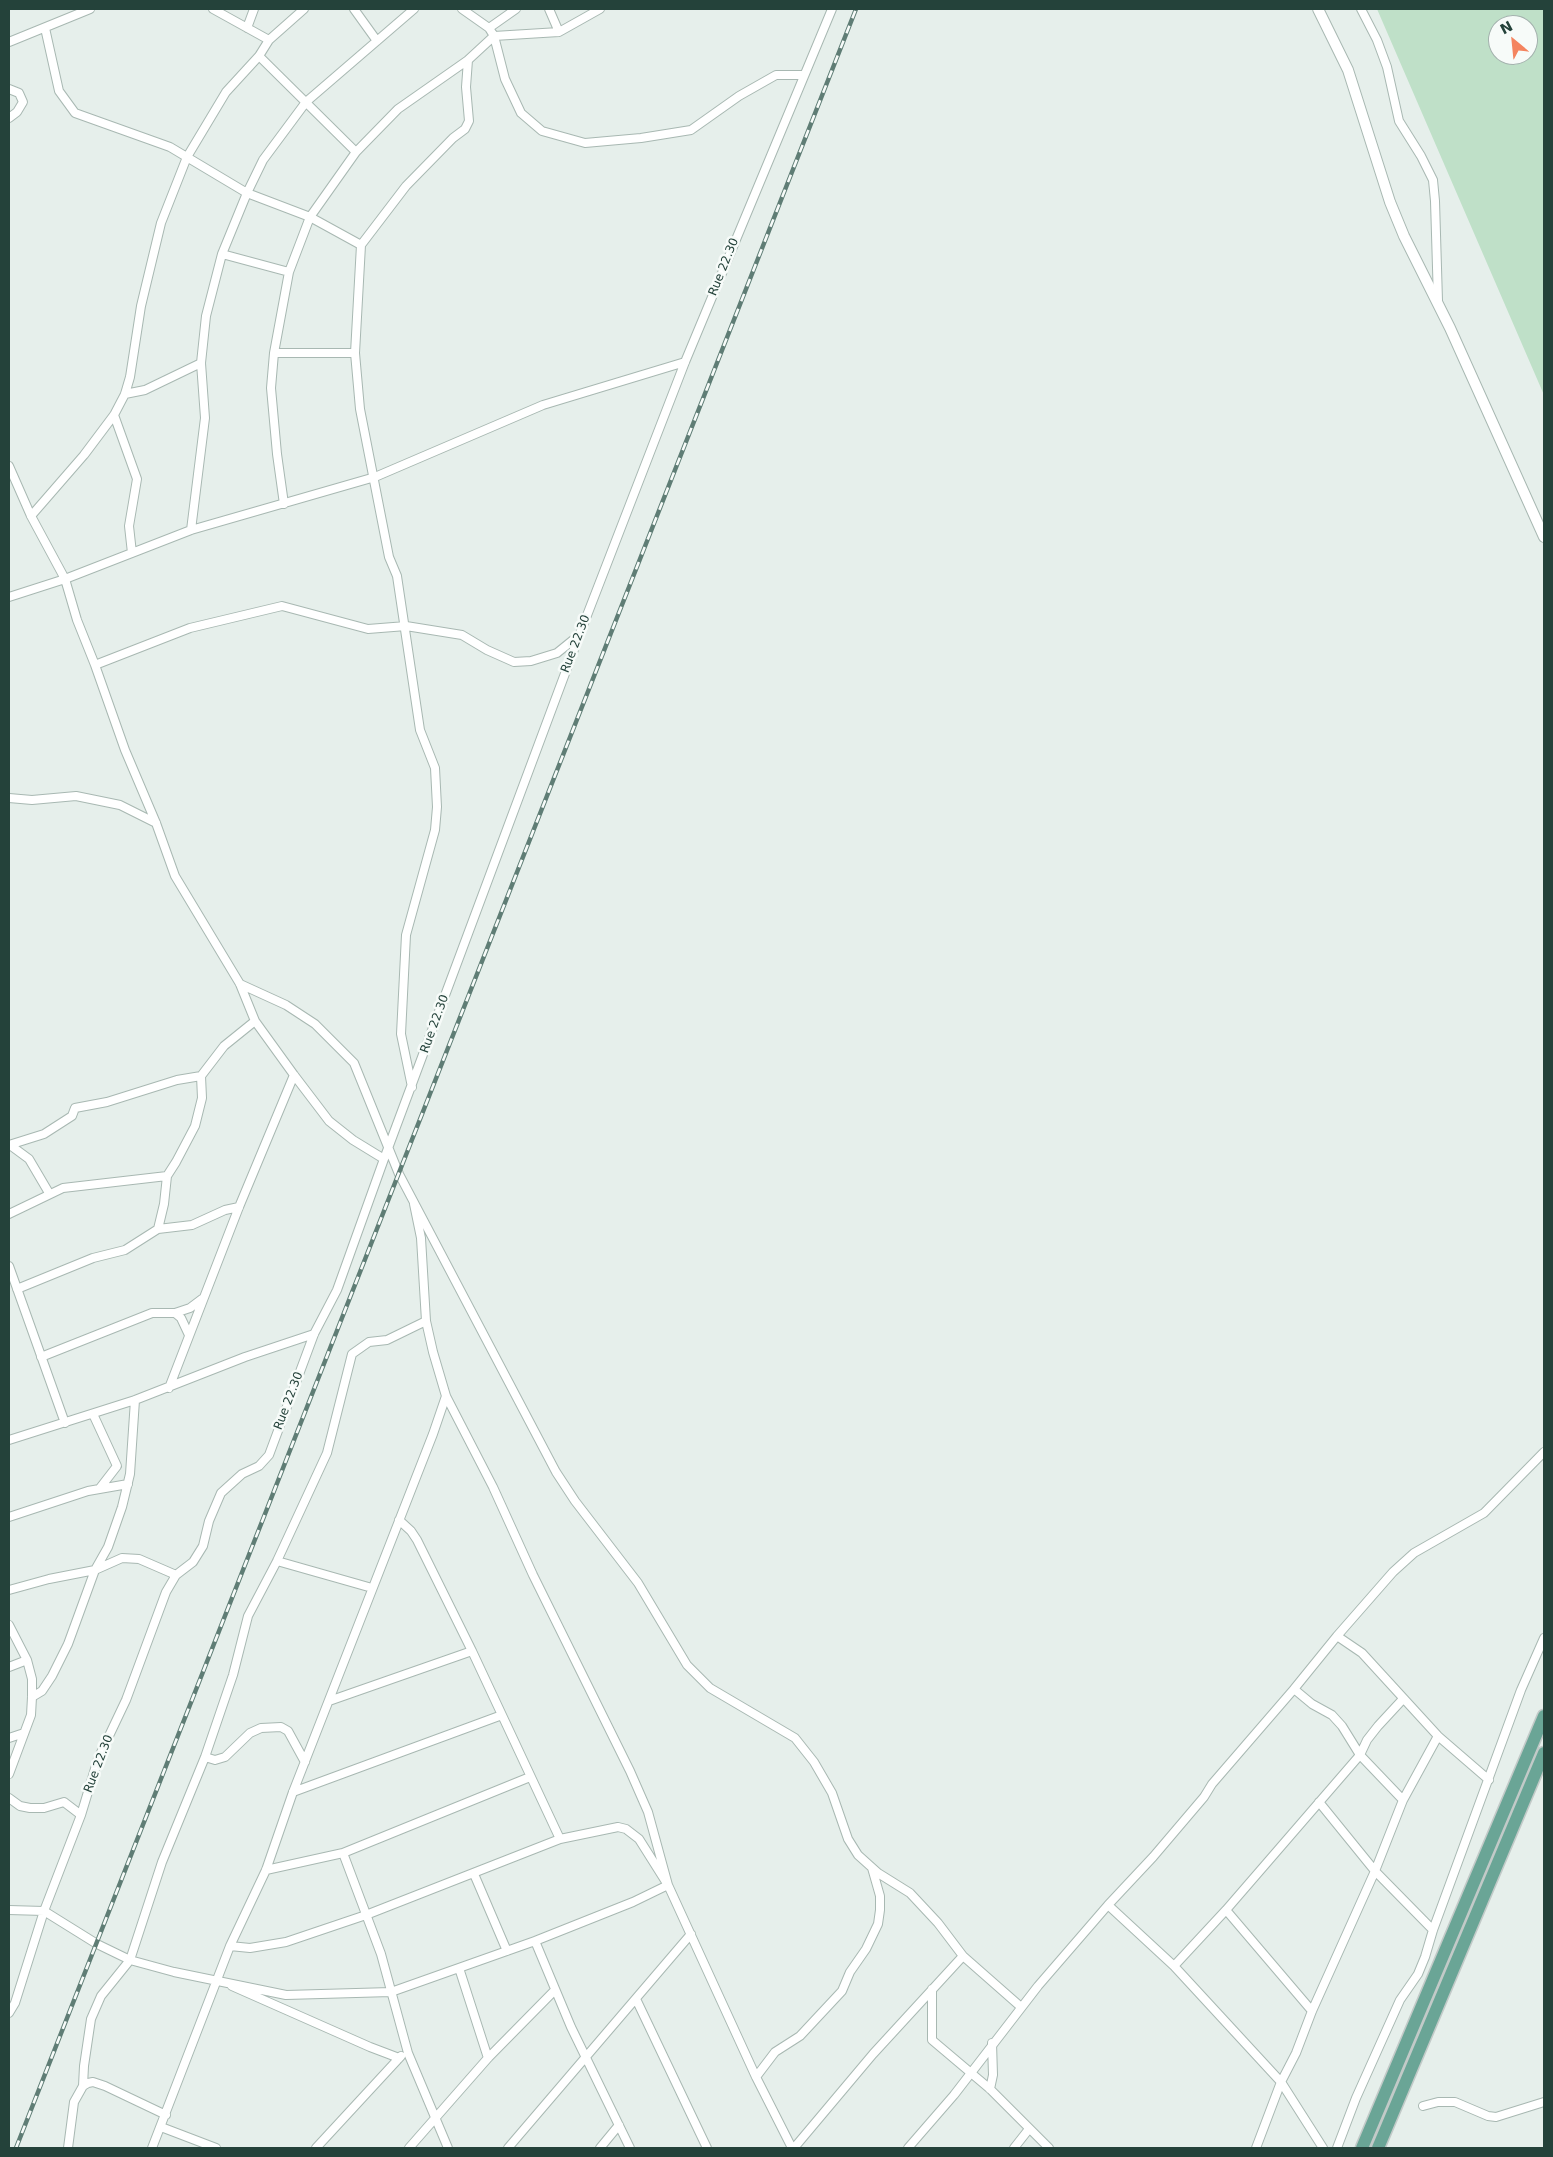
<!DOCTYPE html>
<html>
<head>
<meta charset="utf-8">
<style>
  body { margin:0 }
  #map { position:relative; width:1553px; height:2157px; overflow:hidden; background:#e6efeb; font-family:"DejaVu Sans",sans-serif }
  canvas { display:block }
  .frame { position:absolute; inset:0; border:10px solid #24423a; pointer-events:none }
  .north { position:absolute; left:1488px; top:15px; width:50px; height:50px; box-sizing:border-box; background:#f7fbf9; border:1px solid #a3b1ad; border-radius:50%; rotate:332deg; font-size:14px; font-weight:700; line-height:20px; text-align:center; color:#24423a }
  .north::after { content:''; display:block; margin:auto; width:18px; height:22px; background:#f4845f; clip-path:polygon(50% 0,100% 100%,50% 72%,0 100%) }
</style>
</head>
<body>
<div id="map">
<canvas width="1553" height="2157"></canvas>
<div class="frame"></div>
<div class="north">N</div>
</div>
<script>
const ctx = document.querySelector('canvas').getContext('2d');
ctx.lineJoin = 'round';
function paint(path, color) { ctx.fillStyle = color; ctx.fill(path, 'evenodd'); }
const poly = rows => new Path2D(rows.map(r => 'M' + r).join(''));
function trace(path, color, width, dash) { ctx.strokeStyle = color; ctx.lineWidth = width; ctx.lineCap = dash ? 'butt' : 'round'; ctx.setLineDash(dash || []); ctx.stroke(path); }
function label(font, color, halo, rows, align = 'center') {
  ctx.font = font + ' "DejaVu Sans",sans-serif'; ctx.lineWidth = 5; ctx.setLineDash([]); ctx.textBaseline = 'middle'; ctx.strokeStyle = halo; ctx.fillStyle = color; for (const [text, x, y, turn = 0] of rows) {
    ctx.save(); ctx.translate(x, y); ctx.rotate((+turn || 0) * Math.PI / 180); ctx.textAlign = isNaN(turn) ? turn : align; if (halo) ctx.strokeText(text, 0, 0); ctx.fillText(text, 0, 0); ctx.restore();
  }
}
paint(poly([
  [1377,9,1544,9,1544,395],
  [1498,25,1528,25,1528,55,1498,55]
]), '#bfe0c8');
const minor = poly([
  [213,9,269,40],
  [354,9,377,41],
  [462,9,489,28,494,36,505,79,521,113,542,131,585,143,641,138,691,130,739,96,776,75,804,75],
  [549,9,559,32],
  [1361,9,1377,40,1387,67,1399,121,1421,156,1433,180,1435,201,1438,301],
  [45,28,59,91,75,113,170,147,247,193,310,217,361,245],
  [247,28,254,9],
  [489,28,516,9],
  [9,42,90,9],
  [259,56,356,152],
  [9,89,19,93,23,102,17,112,9,118],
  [222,254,289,272],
  [274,353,355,353],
  [125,394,145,390,201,363],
  [114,415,137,479,129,526,132,553],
  [9,466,31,516,65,579,77,620,95,665,125,750,156,823,175,876,240,984,255,1021,294,1075,329,1121,353,1140,384,1159],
  [284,504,277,454,271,388,274,353,289,272,310,217,356,152,398,109,468,60],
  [31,516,84,455,114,415,125,394,130,377,141,306,161,223,187,157,226,92,259,56,269,40,304,9],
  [191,530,205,418,201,363,206,316,222,254,247,193,263,160,306,102,414,9],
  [9,597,65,579,191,530,375,477,543,405,685,362],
  [95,665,190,628,282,606,368,629,406,626,462,635,487,650,514,662,531,661,557,653,578,636],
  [9,798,32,800,76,796,120,805,156,823],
  [240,984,286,1005,315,1024,354,1063,399,1174,556,1472,575,1501,638,1583,687,1665,710,1688,795,1738,814,1762,832,1793,848,1839,858,1855,878,1873,910,1893,938,1923,963,1956,1021,2007],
  [201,1076,224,1046,255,1021],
  [412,1087,401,1034,406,935,435,830,437,807,435,768,420,730,397,576,389,557,360,409,355,353,361,245,406,186,453,138,465,129,469,121,466,87,468,60,494,36,559,32,600,9],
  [9,1145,44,1134,72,1116,75,1108,107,1102,177,1080,201,1076,202,1098,195,1126,176,1162,167,1176],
  [10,1145,29,1159,49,1193],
  [9,1214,63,1188,167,1176,164,1204,158,1229],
  [9,1266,65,1423],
  [17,1289,93,1258,125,1250,158,1229,192,1225,225,1210,239,1207],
  [175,1313,190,1308,202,1299],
  [41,1357,152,1313,175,1313,181,1318,189,1335],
  [169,1388,239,1207,294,1075],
  [93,1414,117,1466,100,1488],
  [9,1440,135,1400,245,1357,314,1334],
  [9,1517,88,1491,128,1484],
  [399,1520,411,1531,417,1540,472,1651,560,1839],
  [277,1561,372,1588],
  [9,1590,49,1579,95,1570,122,1558,139,1559,176,1575],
  [9,1625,27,1660,32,1679,32,1697,31,1715,9,1774],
  [1337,1636,1393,1572,1414,1553,1484,1513,1544,1452],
  [9,1667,27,1660],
  [1294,1689,1312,1704,1332,1715,1342,1726,1360,1755,1403,1800],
  [32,1697,42,1691,52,1676,68,1644,95,1570,108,1547,122,1507,130,1474,135,1400],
  [329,1701,472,1651],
  [9,1738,24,1733],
  [205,1757,215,1760,225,1757,250,1733,261,1728,281,1727,288,1731,305,1762],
  [293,1792,502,1715],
  [9,1798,20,1806,30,1808,44,1808,64,1802,81,1815],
  [1319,1802,1375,1871,1433,1930],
  [343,1853,381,1954,408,2053,448,2148],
  [266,1870,343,1853,530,1777],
  [474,1874,507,1951],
  [1108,1905,1153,1857,1204,1797,1212,1784,1294,1689,1337,1636,1362,1653,1438,1736,1489,1780],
  [9,1910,44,1911,97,1944,130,1960,174,1972,286,1995,391,1992,535,1941,633,1902,668,1885,648,1812,630,1771,533,1575,493,1487,446,1396,433,1352,426,1321,421,1238,414,1204],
  [1226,1910,1312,2011],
  [535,1941,571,2027,630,2148],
  [230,1946,250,1948,286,1942,366,1915,560,1839,618,1827,626,1829,639,1839,668,1885,756,2077,792,2148],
  [1174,1966,1226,1910,1360,1755,1367,1740,1378,1726,1403,1699],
  [459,1968,488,2058],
  [232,1986,370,2047,399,2058],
  [932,1989,932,2040,990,2089,1049,2148],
  [636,1999,707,2148],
  [9,2013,15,2003,44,1911,81,1815,98,1759,126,1700,166,1592,176,1575,193,1562,203,1546,209,1521,221,1493,242,1474,259,1466,269,1455,314,1334,337,1290,384,1159,579,636,685,362,832,9],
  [756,2077,775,2052,800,2036,842,1991,850,1972,866,1949,878,1924,880,1910,880,1896,872,1868],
  [83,2086,84,2066,91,2019,101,1996,130,1960,162,1862,205,1757,233,1675,248,1616,277,1561,327,1453,352,1354,369,1342,387,1340,426,1321],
  [990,2089,993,2075,992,2043],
  [1423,2106,1438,2102,1455,2102,1488,2116,1496,2117,1544,2102],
  [161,2127,216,2148],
  [68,2148,74,2102,83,2086,88,2083,93,2082,105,2086,166,2115],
  [152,2148,230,1946,266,1870,293,1792,433,1434,446,1396],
  [316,2148,401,2056],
  [409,2148,488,2058,555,1990],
  [508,2148,691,1934],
  [600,2148,619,2125],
  [794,2148,873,2054,963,1956],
  [908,2148,954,2095,1038,1986,1108,1905,1174,1966,1281,2082,1323,2148],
  [1014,2148,1029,2129],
  [1256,2148,1281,2082,1296,2053,1312,2011,1375,1871,1403,1800,1438,1736],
  [1337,2148,1356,2098,1400,2000,1418,1974,1425,1957,1433,1930,1521,1690,1544,1638]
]);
const tertiary = poly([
  [1318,9,1348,70,1390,202,1404,236,1450,328,1544,537]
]);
const primary = poly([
  [1362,2148,1544,1716],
  [1378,2148,1544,1753]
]);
trace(minor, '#a8b8b2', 10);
trace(tertiary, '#a8b8b2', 12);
trace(primary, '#c2cac8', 15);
trace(minor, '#fff', 8);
trace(tertiary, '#fff', 10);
trace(primary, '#6aa596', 12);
const rail = poly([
  [16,2148,856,9]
]);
trace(rail, '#5f7d75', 4.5);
trace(rail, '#f7fbf9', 2.5, [8]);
label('12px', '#24423a', '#f7fbf9', [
  ["Rue 22.30",724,267,-68],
  ["Rue 22.30",576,644,-69],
  ["Rue 22.30",435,1024,-70],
  ["Rue 22.30",289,1401,-69],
  ["Rue 22.30",99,1764,-69]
]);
</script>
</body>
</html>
